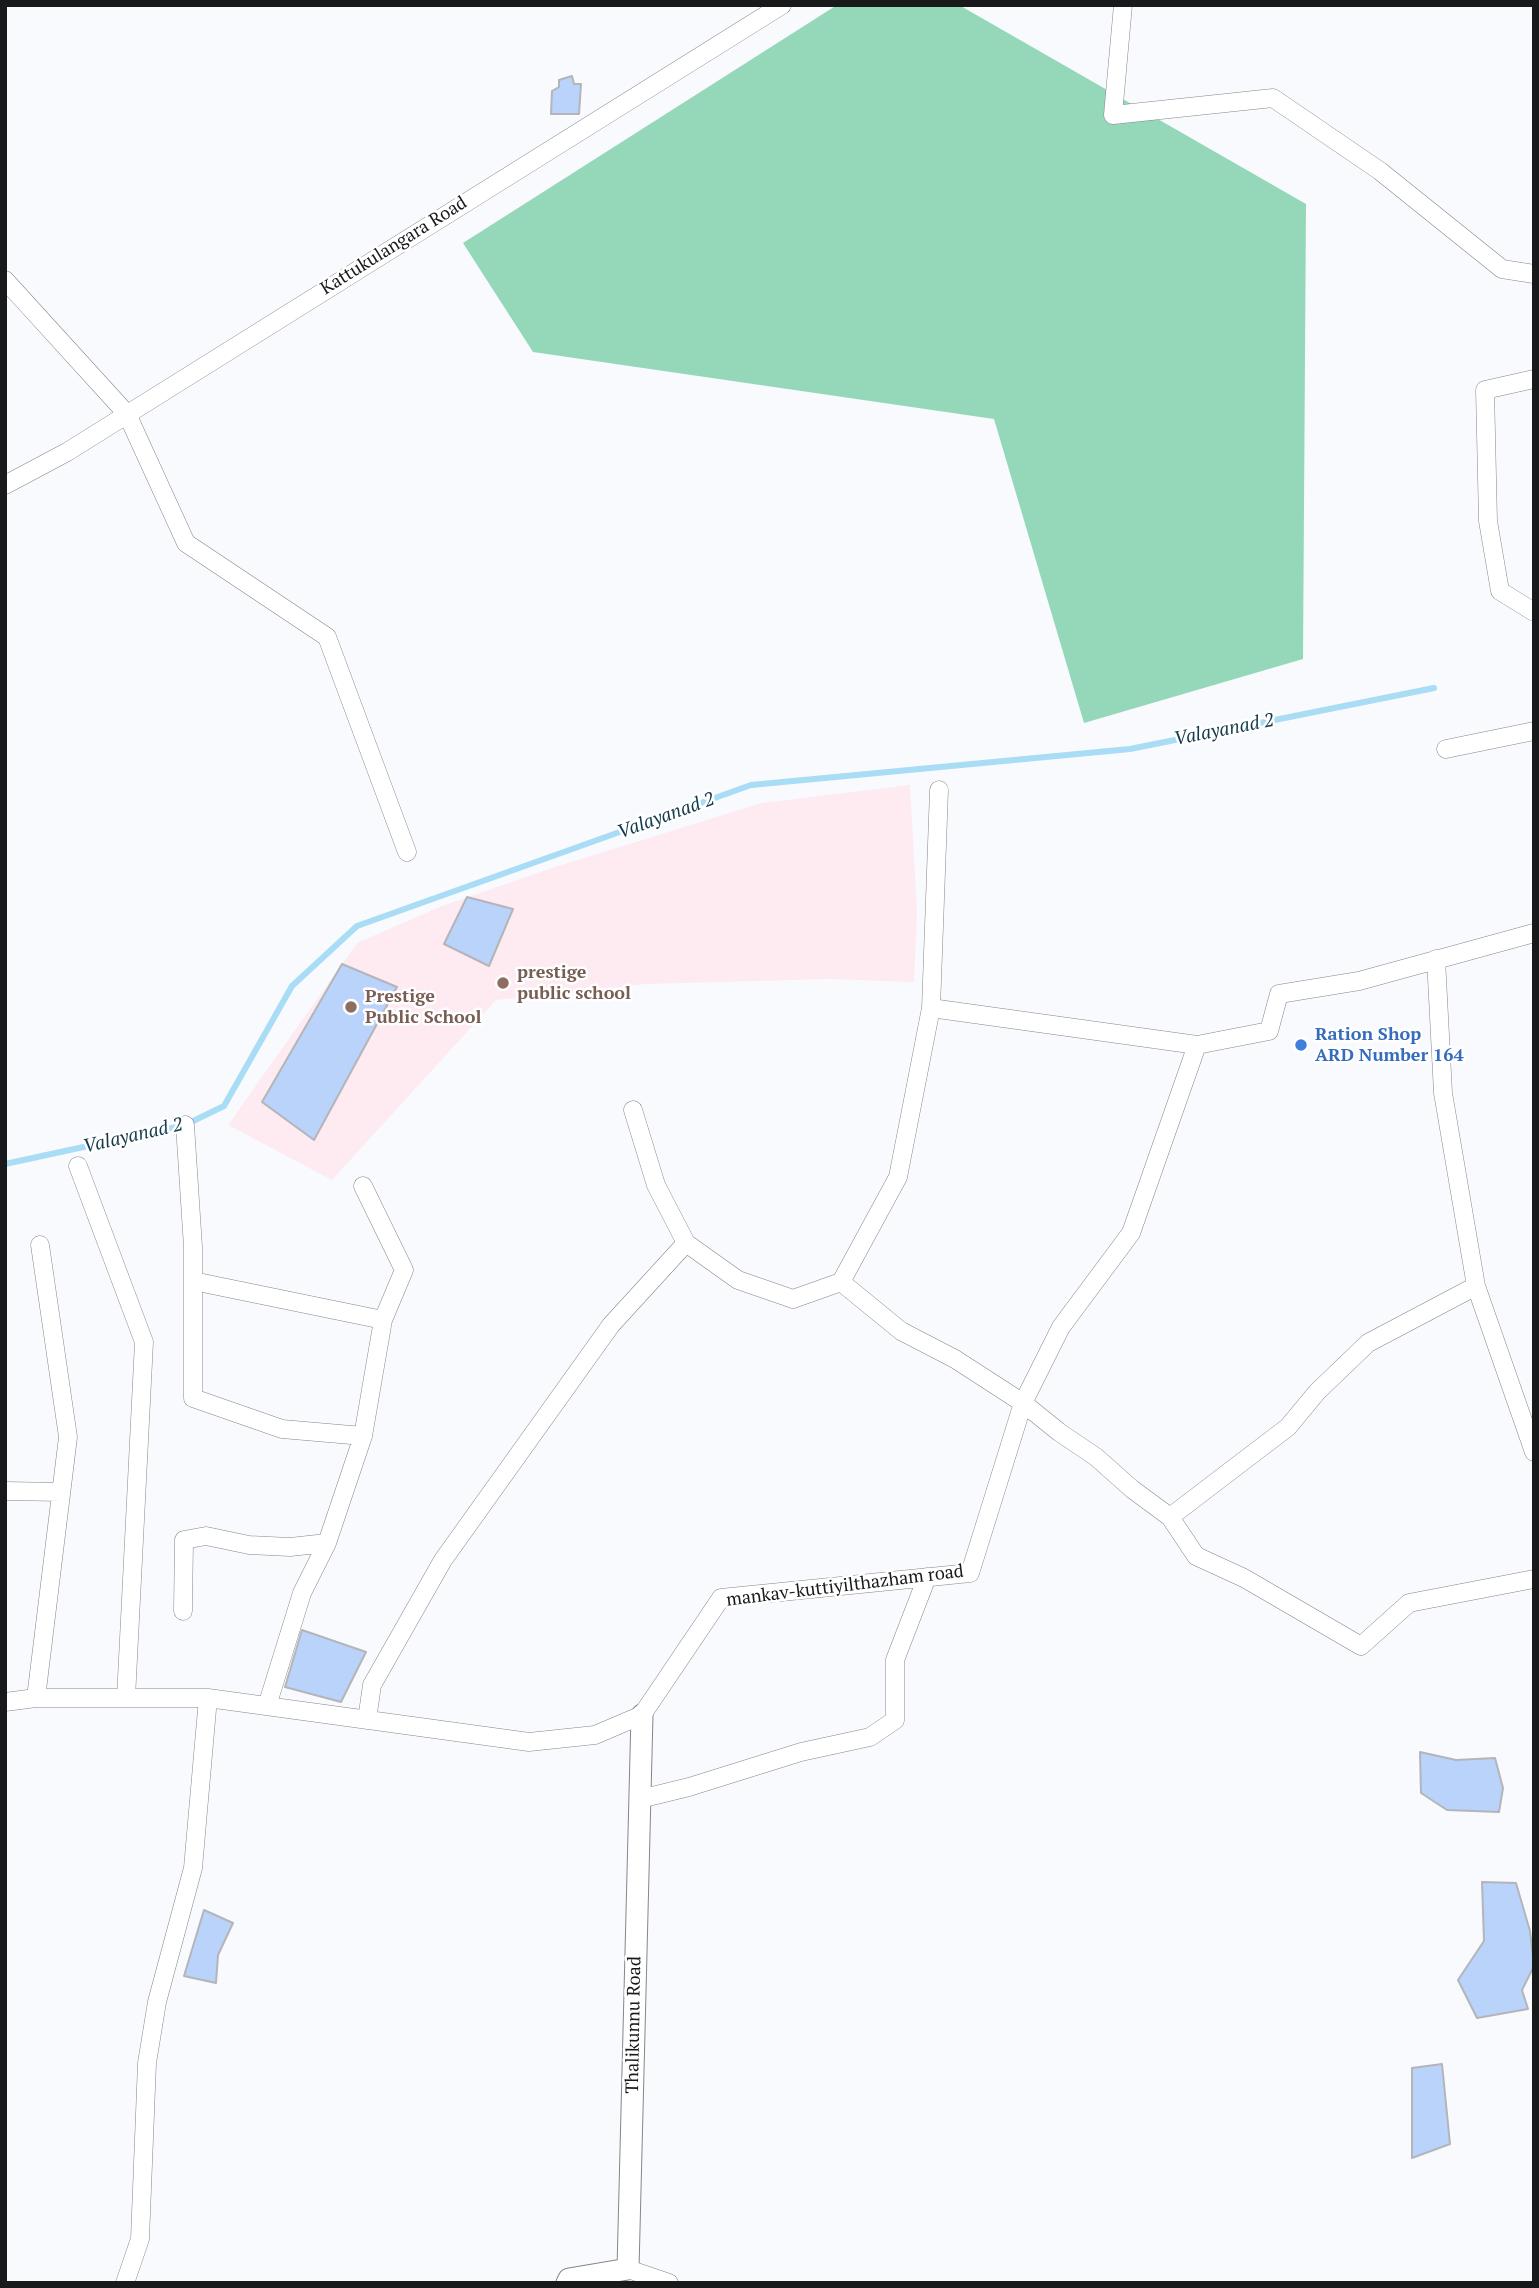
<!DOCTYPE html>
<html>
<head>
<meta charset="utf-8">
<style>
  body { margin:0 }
  #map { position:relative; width:1539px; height:2288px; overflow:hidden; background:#f8fafe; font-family:"PT Serif",serif }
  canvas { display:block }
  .frame { position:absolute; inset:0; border:7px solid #18191a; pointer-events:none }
</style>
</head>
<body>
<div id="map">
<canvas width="1539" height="2288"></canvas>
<div class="frame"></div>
</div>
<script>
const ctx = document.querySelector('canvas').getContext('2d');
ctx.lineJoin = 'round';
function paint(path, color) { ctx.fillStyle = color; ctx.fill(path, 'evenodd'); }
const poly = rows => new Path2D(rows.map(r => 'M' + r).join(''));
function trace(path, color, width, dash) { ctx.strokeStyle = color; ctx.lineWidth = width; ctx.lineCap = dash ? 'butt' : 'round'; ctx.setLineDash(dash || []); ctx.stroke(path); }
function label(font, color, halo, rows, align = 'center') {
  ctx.font = font + ' "PT Serif",serif'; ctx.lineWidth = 5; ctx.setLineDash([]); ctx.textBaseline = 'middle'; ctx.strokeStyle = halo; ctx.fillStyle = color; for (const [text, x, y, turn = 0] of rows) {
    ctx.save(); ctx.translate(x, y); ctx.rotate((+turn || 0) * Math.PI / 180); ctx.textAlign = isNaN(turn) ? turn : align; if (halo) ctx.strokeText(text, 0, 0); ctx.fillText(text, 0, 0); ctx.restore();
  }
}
paint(poly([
  [910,785,917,913,914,982,829,979,646,984,496,1000,332,1180,228,1125,357,943,442,906,558,866,762,803]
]), '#feeaf1');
paint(poly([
  [837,5,959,5,1306,204,1303,659,1084,723,994,419,533,352,463,243]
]), '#94d8b9');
trace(poly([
  [5,1164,185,1125,224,1106,292,986,357,926,751,785,1130,749,1434,688]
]), '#a9dcf5', 6);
const building = poly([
  [572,76,574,84,581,84,579,114,551,114,552,91,559,87,559,80,572,76],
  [467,897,513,909,489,966,444,944,467,897],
  [342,964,397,987,314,1140,262,1102,342,964],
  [302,1630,366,1652,341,1702,285,1687,302,1630],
  [1420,1752,1456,1760,1495,1758,1503,1788,1499,1812,1447,1810,1421,1793,1420,1752],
  [1482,1882,1516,1883,1530,1931,1534,1966,1522,1990,1528,2009,1477,2018,1458,1980,1484,1941,1482,1882],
  [204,1910,233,1923,218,1955,216,1983,184,1976,204,1910],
  [1442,2064,1450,2144,1412,2158,1412,2068,1442,2064]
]);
paint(building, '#b9d3fb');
trace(building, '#b3b5b9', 2);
const minor = poly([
  [1123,5,1113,115,1273,98,1380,171,1502,269,1534,274],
  [5,280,127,414,186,543,327,637,407,852],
  [1534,379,1485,390,1488,521,1500,591,1534,612],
  [5,485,67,452,782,5],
  [1446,749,1534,731],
  [1436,959,1443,1093,1476,1286,1534,1452],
  [931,1008,1197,1045],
  [633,1110,656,1185,686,1243,738,1280,793,1299,841,1282,901,1331,955,1359,1023,1403,1059,1432,1096,1457,1132,1489,1170,1517,1196,1556,1244,1578,1361,1646,1409,1603,1534,1579],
  [185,1125,193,1247,193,1398,282,1429,363,1436,383,1320,404,1270,363,1186],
  [78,1166,144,1342,126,1698],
  [193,1281,383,1320],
  [841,1282,898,1177,931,1008,939,790],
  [5,1491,61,1492],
  [1170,1517,1288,1427,1317,1392,1368,1343,1476,1286],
  [183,1611,184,1540,206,1536,249,1545,290,1547,327,1543],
  [36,1698,68,1437,40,1245],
  [5,1702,36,1698,208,1698,529,1742,595,1735,642,1715,721,1598,970,1573,1023,1403,1061,1327,1131,1233,1197,1045,1269,1031,1279,994,1359,981,1534,933],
  [267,1706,302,1593,327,1543,363,1436],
  [367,1720,372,1685,443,1560,611,1325,686,1243],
  [640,1799,689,1787,801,1752,870,1737,895,1720,895,1660,927,1577],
  [628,2269,669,2283],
  [125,2283,140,2239,147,2063,157,2002,193,1868,208,1698]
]);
const tertiary = poly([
  [567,2283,569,2279,628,2269,642,1715]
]);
trace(minor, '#84868a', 19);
trace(tertiary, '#84868a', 23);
trace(minor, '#fff', 18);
trace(tertiary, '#fff', 21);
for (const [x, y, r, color] of [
  [503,983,7,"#8d6e63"],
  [351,1007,7,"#8d6e63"],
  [1301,1045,7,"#3f7fe0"]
]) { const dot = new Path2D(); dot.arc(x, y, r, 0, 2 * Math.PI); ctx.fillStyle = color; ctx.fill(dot); trace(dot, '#fff', 2.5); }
label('18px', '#18191a', '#fff', [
  ["Kattukulangara Road",394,246,-32],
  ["mankav-kuttiyilthazham road",845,1586,-7],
  ["Thalikunnu Road",634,2025,-89]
]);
label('bold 18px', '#785e54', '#fff', [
  ["prestige",517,973],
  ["public school",517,994],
  ["Prestige",365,997],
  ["Public School",365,1018]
], 'left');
label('bold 18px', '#366cbe', '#fff', [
  ["Ration Shop",1315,1035],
  ["ARD Number 164",1315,1056]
], 'left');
label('italic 19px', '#123a4b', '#fff', [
  ["Valayanad 2",1224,730,-11],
  ["Valayanad 2",666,816,-20],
  ["Valayanad 2",133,1136,-13]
]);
</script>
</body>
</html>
